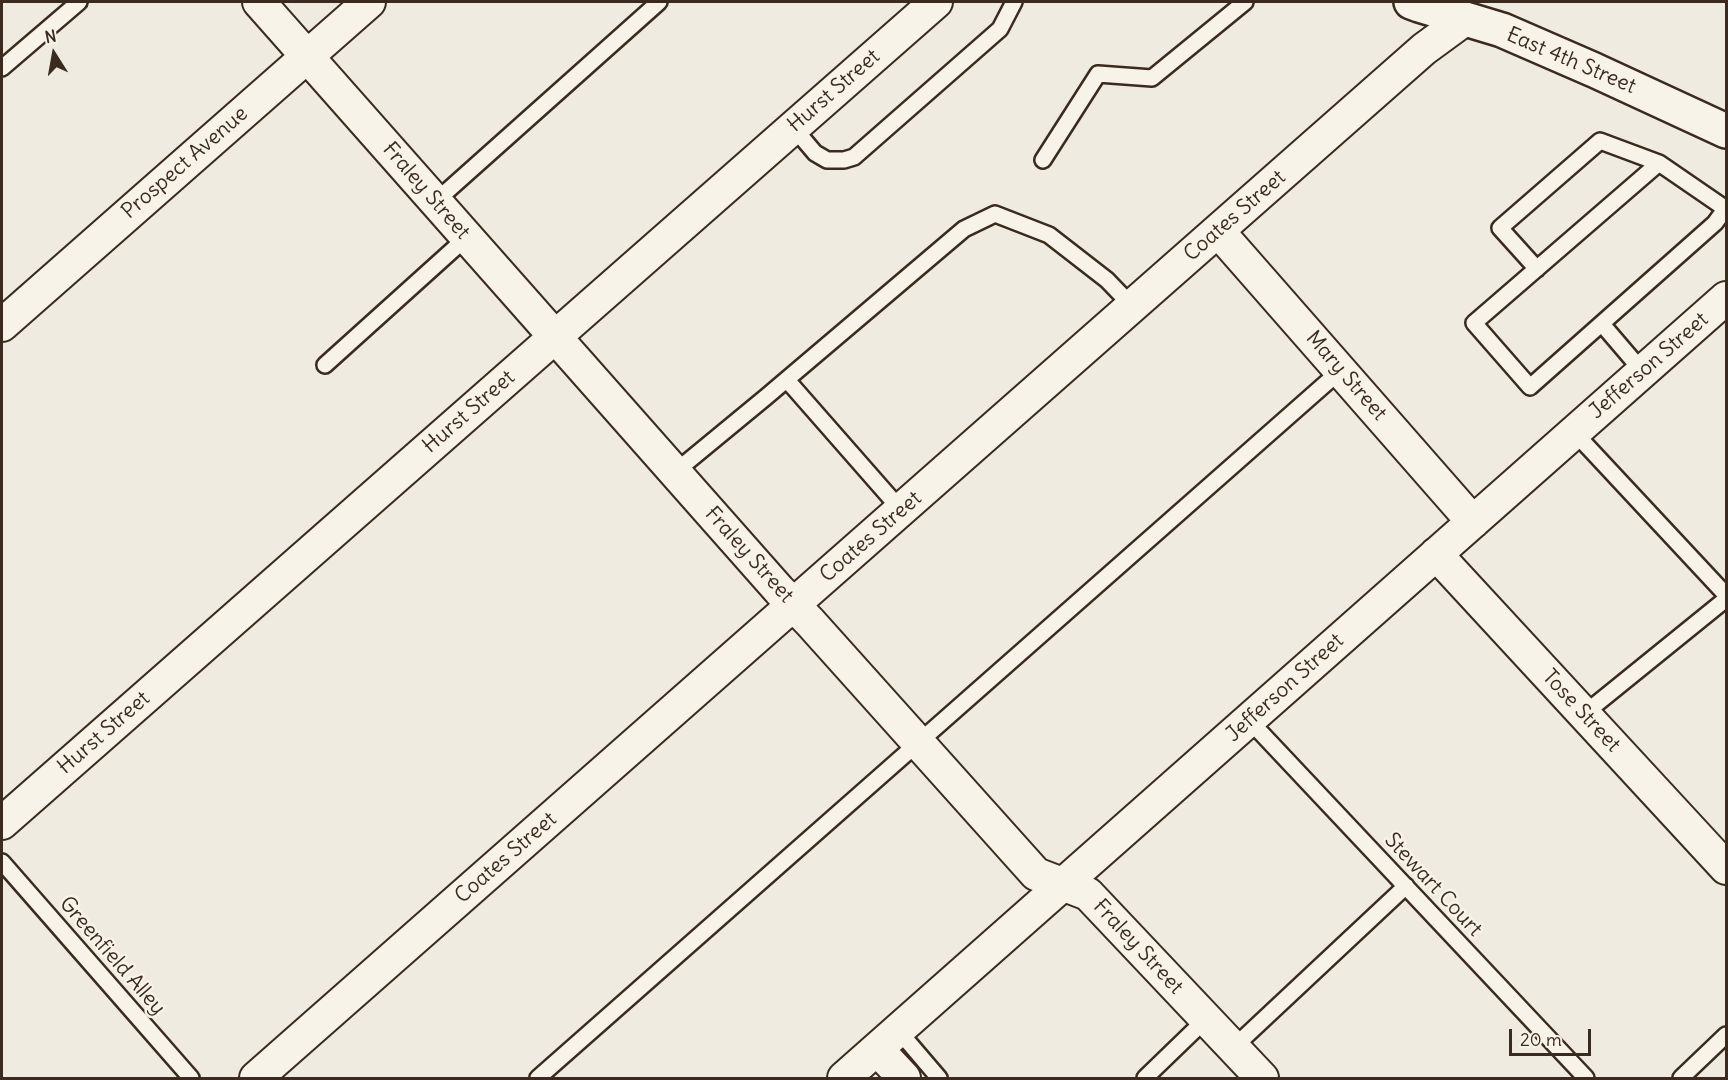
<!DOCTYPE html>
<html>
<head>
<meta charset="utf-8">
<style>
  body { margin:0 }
  #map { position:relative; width:1728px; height:1080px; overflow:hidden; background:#efebe0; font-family:Delius,sans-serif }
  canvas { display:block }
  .frame { position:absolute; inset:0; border:3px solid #3b2a1e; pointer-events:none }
  .north { position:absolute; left:24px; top:24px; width:60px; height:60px; -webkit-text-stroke:4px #f7f3e8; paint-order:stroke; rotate:349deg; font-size:16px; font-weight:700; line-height:24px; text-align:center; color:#3b2a1e }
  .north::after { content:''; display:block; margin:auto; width:21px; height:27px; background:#3b2a1e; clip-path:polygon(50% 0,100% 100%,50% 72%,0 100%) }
  .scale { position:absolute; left:1509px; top:1029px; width:82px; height:27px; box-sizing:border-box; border:3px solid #3b2a1e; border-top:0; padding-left:8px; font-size:18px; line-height:21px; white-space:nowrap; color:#3b2a1e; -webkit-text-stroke:4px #f7f3e8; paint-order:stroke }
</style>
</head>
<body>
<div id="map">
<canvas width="1728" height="1080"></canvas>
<div class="frame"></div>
<div class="north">N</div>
<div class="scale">20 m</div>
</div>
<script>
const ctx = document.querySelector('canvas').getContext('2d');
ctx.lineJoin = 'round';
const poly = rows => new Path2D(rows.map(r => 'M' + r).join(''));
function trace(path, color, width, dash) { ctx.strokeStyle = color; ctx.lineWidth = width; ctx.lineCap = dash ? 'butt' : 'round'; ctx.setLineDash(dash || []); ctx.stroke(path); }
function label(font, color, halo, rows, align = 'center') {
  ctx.font = font + ' Delius,sans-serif'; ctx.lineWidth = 5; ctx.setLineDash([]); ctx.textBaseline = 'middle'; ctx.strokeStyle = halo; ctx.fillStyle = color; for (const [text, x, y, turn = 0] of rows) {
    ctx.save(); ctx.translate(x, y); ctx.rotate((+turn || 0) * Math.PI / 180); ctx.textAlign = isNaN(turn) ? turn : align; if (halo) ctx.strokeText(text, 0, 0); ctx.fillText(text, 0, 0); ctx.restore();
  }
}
const service = poly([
  [2,68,79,2],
  [793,127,815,153,827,160,844,160,854,157,1000,29,1014,2],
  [1043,160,1098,74,1152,78,1245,2],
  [436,201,659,2],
  [1726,209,1659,163,1474,323,1530,387,1715,223,1726,208],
  [1537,269,1500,228,1600,141,1659,163],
  [1602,324,1643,372],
  [325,365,467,237],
  [787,380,901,510],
  [1574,432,1726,595],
  [675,472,766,397,964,229,995,214,1049,235,1107,280,1132,306],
  [1584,714,1726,599],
  [1249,720,1586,1078],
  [2,862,191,1078],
  [898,1030,939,1078],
  [1233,1048,1406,886],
  [538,1078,1341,370],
  [1145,1078,1206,1019],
  [1681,1078,1726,1035]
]);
const minor = poly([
  [259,2,779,590,810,622,1036,874,1088,894,1262,1078],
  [1218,231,1473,522],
  [2,325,369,2],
  [1436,554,1726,868],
  [2,823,936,2],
  [877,1049,904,1078],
  [256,1078,1424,49,1465,19],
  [844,1078,1726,298]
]);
const secondary = poly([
  [1411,2,1419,5,1502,30,1594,70,1726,131]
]);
trace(service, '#3b2a1e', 20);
trace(minor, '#3b2a1e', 36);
trace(secondary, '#3b2a1e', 38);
trace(service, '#f7f3e8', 15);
trace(minor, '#f7f3e8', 32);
trace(secondary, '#f7f3e8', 33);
label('21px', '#3b2a1e', '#f7f3e8', [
  ["East 4th Street",1571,61,23],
  ["Hurst Street",834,91,-41],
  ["Prospect Avenue",185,163,-41],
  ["Fraley Street",426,191,49],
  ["Coates Street",1235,216,-41],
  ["Jefferson Street",1649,366,-41],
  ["Mary Street",1346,376,49],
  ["Hurst Street",469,412,-41],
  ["Coates Street",871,537,-41],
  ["Fraley Street",749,555,48],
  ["Jefferson Street",1285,688,-42],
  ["Tose Street",1581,711,47],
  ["Hurst Street",104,733,-41],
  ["Coates Street",506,858,-41],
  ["Stewart Court",1433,885,47],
  ["Fraley Street",1138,947,47],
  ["Greenfield Alley",112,956,49]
]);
</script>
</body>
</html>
